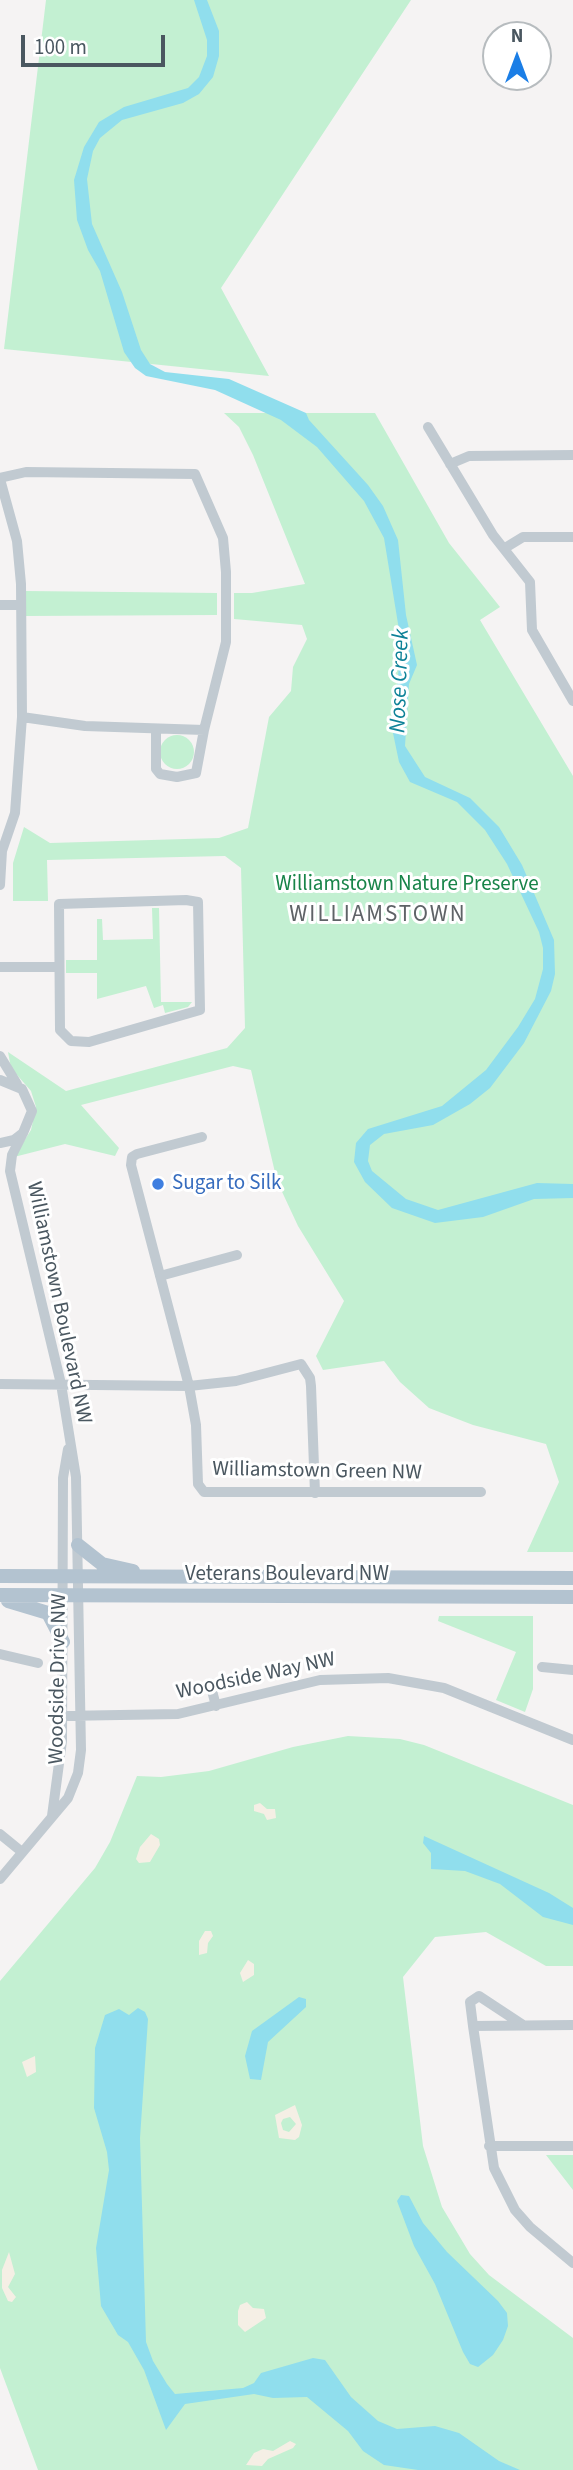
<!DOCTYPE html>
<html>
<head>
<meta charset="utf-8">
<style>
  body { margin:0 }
  #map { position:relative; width:573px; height:2470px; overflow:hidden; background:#f5f3f3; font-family:"Source Sans 3",sans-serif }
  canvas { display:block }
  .north { position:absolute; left:482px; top:21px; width:70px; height:70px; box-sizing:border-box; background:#fff; border:2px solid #b7bcbf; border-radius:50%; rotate:0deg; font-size:19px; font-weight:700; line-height:28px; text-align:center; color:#4a5760 }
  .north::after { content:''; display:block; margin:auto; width:24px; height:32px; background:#1b7ee6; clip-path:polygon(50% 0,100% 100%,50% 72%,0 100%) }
  .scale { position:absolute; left:21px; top:35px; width:144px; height:32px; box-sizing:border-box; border:4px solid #4a5760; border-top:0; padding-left:9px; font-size:21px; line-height:24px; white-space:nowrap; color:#4a5760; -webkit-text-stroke:5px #fff; paint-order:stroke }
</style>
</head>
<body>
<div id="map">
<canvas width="573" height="2470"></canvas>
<div class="north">N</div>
<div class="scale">100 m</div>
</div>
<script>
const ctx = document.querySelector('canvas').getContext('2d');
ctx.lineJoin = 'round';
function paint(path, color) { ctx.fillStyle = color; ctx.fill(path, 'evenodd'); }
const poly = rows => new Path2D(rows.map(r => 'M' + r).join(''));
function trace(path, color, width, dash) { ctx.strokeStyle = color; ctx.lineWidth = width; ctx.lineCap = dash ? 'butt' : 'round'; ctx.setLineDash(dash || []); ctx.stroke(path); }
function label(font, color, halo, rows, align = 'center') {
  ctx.font = font + ' "Source Sans 3",sans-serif'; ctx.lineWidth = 6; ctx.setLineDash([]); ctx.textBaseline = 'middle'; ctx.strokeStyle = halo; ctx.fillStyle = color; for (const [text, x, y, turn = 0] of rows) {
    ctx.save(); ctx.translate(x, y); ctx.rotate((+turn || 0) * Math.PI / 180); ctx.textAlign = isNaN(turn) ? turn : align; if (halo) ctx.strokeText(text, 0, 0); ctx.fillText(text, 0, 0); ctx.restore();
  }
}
paint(poly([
  [46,0,411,0,221,288,269,376,4,349],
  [224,413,375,413,449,543,500,607,480,620,573,776,573,1552,527,1552,559,1482,546,1444,473,1425,429,1408,400,1382,384,1361,323,1370,316,1356,344,1301,298,1226,277,1181,251,1070,233,1066,81,1105,119,1148,115,1156,65,1144,14,1157,31,1130,36,1107,31,1091,11,1068,8,1052,66,1091,227,1048,245,1028,241,868,225,856,47,860,48,901,13,901,13,863,24,827,50,843,219,838,248,828,269,717,291,691,293,667,307,639,302,625,234,619,234,593,252,593,305,584,253,455,239,427],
  [26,591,217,593,217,615,26,616],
  '160 752a17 17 0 1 1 34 0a17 17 0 1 1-34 0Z',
  [152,908,159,908,161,1002,192,1002,188,1007,165,1013,163,1005,154,1008,146,986,97,999,97,973,66,973,66,960,97,960,97,919,102,919,103,940,153,939],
  [439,1616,533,1616,533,1689,525,1712,496,1700,516,1652,438,1621],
  [348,1736,400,1739,424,1745,573,1805,573,1966,546,1966,486,1932,435,1937,403,1977,423,2146,442,2207,470,2254,489,2275,573,2338,573,2470,38,2470,0,2368,0,1981,95,1868,110,1842,137,1776,161,1777,209,1771,293,1747],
  [546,2155,573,2155,573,2190]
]), '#c3f0d2');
paint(poly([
  [260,1803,267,1809,275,1809,276,1818,267,1820,264,1814,254,1811,254,1805],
  [151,1834,159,1839,160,1845,150,1862,139,1863,136,1859,140,1847],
  [205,1931,211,1931,213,1936,208,1943,207,1953,199,1955,199,1941],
  [248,1960,254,1964,254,1975,243,1982,240,1973],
  [35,2056,36,2072,27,2077,22,2062],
  [295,2105,302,2125,299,2137,295,2140,279,2138,275,2115],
  [290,2117,296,2124,289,2132,283,2130,281,2123,283,2119],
  [9,2252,15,2274,8,2287,16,2297,12,2302,8,2301,2,2288,2,2270],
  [247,2302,253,2308,264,2309,266,2318,245,2332,238,2325,238,2311,240,2305],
  [290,2441,296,2444,293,2448,268,2459,262,2466,246,2465,254,2453,263,2449,273,2451]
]), '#f5efe5');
paint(poly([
  [194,0,207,0,219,31,219,56,213,77,199,94,183,103,122,120,100,138,93,151,87,179,92,224,122,292,141,350,150,364,165,372,229,379,306,413,309,420,368,485,383,506,398,540,406,615,417,665,409,684,405,746,425,777,470,798,499,827,522,865,554,940,555,974,551,991,524,1043,490,1088,470,1104,433,1125,384,1134,370,1145,368,1161,372,1171,406,1199,438,1210,537,1183,573,1184,573,1198,534,1199,483,1217,435,1223,392,1208,365,1182,354,1162,356,1143,368,1129,442,1106,486,1070,518,1027,535,999,543,969,543,948,539,932,507,864,485,830,457,802,410,782,399,762,393,733,401,642,384,538,364,501,317,447,281,420,215,390,146,376,135,368,124,352,100,271,88,250,77,220,74,180,84,147,99,122,124,107,188,88,199,77,207,56,207,40],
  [424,1836,549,1893,573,1908,573,1925,543,1917,500,1884,465,1871,431,1869,431,1853,423,1843],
  [299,1997,306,1999,306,2007,268,2042,261,2080,250,2079,245,2056,252,2031],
  [138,2008,145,2012,148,2019,140,2138,146,2342,153,2361,167,2384,175,2394,243,2388,254,2383,261,2373,313,2358,325,2360,351,2397,378,2421,397,2429,435,2426,459,2433,499,2461,520,2470,418,2470,384,2465,363,2451,348,2431,307,2397,273,2398,254,2394,185,2404,166,2430,144,2370,128,2342,118,2335,101,2306,96,2248,109,2170,107,2152,94,2108,95,2048,105,2015,119,2009,129,2015],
  [401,2195,409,2196,423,2223,447,2252,498,2301,507,2313,508,2326,503,2340,493,2355,478,2367,470,2364,463,2352,435,2284,414,2246,397,2201]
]), '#90deed');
trace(poly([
  [428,427,493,535,530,582,532,630,573,701],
  [450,464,469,456,573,455],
  [0,478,26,472,195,474,223,538,226,572,226,642,204,730,85,726,22,717],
  [0,479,17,541,21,584,22,717,15,813,2,851,0,885],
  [505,548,523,537,573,537],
  [0,605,21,605],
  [156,729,156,769,160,774,177,777,196,773,204,730],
  [186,900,198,902,200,1010,89,1042,71,1041,60,1030,59,904,186,900],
  [0,967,59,967],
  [0,1056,17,1084],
  [0,1080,22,1089,32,1111,23,1133,14,1140,0,1143],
  [202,1137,137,1154,132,1157,131,1165,189,1386,196,1425,198,1484,204,1492,481,1492],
  [160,1276,237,1255],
  [0,1384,189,1386,236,1381,301,1364,310,1378,311,1386,315,1493],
  [0,1654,38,1663],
  [542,1667,573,1670],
  [210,1683,216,1706],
  [62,1716,178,1714,320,1680,388,1678,444,1688,573,1740],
  [52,1816,62,1741,63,1478,68,1449],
  [0,1834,22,1852],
  [0,1879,68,1798,78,1773,81,1750,76,1477,61,1384,10,1171,12,1155,22,1135],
  [573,2025,473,2026,494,2168,515,2210,530,2227,573,2263],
  [473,2026,470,2002,479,1996,523,2025],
  [489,2146,573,2146]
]), '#c1cad1', 10);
trace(poly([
  [78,1545,102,1564,133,1571],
  [0,1576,573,1578],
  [0,1595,573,1597],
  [8,1601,48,1613,63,1642]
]), '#b3c3d0', 14);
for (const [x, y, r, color] of [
  [158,1184,7,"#3f7fe0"]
]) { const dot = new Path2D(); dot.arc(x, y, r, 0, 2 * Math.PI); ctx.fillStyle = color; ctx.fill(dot); trace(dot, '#fff', 2.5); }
label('21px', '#188449', '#fff', [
  ["Williamstown Nature Preserve",407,885]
]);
label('21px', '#366cbe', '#fff', [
  ["Sugar to Silk",172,1184]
], 'left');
label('21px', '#4a5760', '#fff', [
  ["Williamstown Boulevard NW",58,1303,78],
  ["Williamstown Green NW",317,1472,1],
  ["Veterans Boulevard NW",287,1575],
  ["Woodside Way NW",256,1677,-12],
  ["Woodside Drive NW",59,1679,-89]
]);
label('italic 23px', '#0e8298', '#fff', [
  ["Nose Creek",401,681,-88]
]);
ctx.letterSpacing = '2px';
label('23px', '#5f6367', '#fff', [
  ["WILLIAMSTOWN",378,916]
]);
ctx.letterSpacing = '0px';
</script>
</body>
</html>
